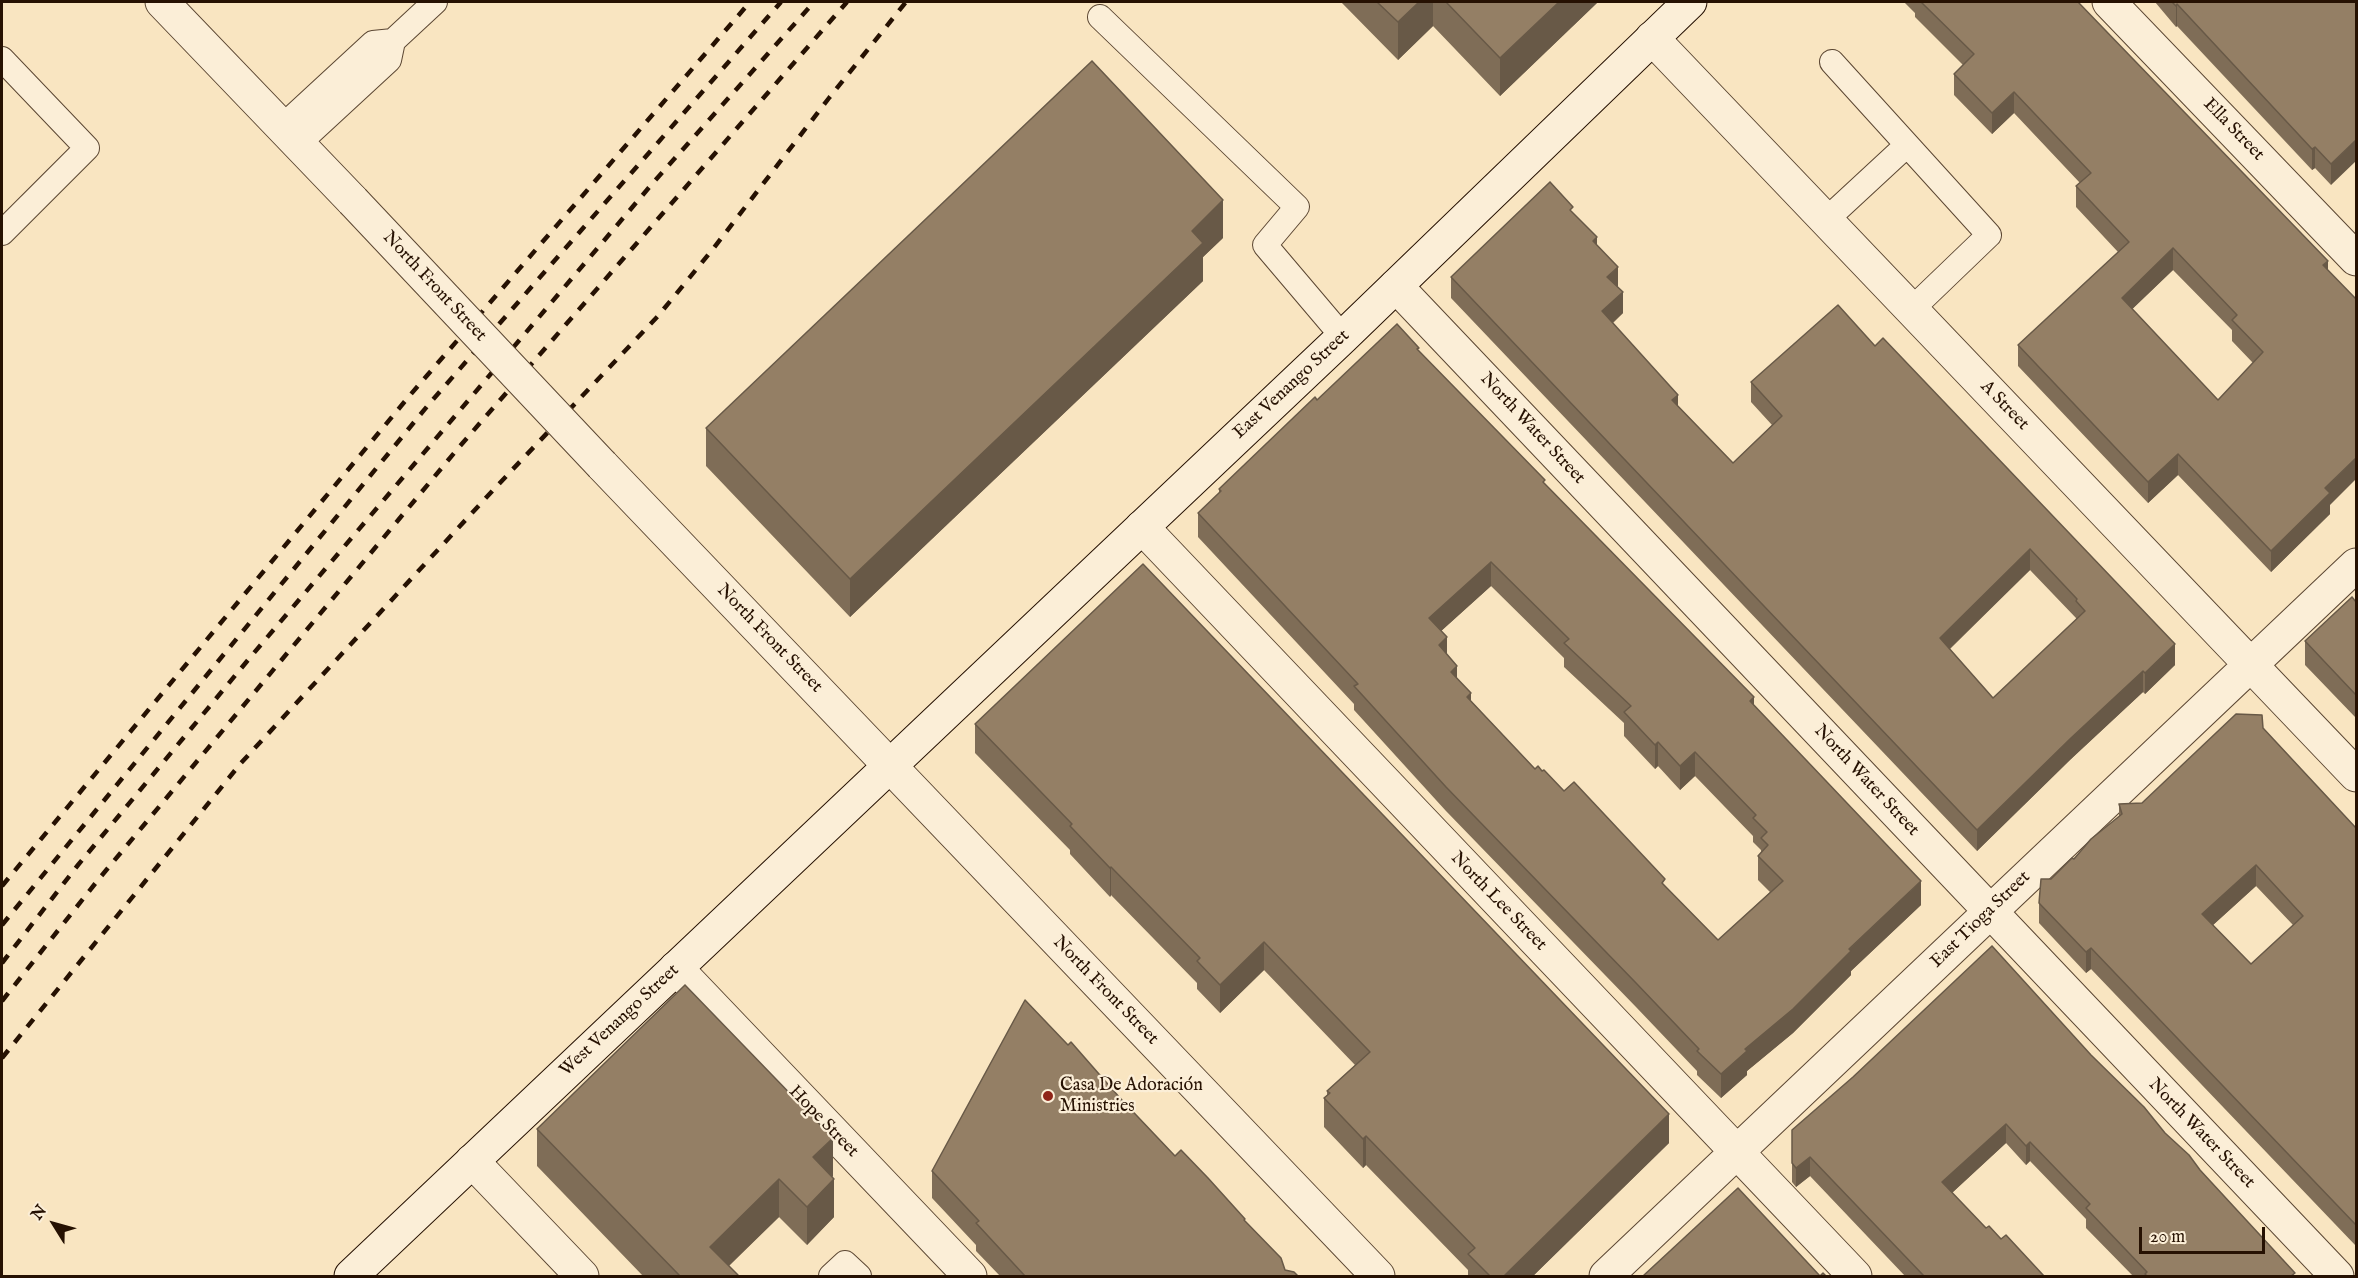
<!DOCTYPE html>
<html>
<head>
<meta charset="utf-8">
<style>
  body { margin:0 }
  #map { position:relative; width:2358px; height:1278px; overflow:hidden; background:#f9e5c1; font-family:"IM FELL English",serif }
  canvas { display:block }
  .frame { position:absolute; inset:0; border:3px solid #261102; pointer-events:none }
  .north { position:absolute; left:24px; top:1194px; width:60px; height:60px; -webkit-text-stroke:4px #fbeed7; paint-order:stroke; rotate:307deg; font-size:16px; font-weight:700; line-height:24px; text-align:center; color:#261102 }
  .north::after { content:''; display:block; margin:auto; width:21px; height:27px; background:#261102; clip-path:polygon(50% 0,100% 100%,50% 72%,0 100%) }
  .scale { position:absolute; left:2139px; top:1227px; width:126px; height:27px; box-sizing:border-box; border:3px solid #261102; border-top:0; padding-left:8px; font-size:18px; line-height:21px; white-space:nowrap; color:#261102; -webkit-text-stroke:4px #fbeed7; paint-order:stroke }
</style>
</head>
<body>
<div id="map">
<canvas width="2358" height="1278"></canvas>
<div class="frame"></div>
<div class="north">N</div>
<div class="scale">20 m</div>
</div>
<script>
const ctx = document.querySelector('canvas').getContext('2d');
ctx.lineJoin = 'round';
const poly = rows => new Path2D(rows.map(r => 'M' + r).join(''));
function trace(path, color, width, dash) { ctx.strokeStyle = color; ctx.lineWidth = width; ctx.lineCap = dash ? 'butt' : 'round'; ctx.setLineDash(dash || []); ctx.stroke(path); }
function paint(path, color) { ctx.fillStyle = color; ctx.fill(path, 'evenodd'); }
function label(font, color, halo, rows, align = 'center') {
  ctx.font = font + ' "IM FELL English",serif'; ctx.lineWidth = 4.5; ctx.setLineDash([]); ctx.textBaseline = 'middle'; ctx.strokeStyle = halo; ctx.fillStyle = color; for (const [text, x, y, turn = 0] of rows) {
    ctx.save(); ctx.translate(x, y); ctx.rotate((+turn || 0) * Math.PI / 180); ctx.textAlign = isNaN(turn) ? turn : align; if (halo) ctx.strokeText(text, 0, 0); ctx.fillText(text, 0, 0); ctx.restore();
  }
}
const service = poly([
  [1100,17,1297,207,1265,245,1343,337],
  [2,59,87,148,2,233],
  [1832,62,1989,235,1912,309],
  [282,127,373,43,393,41],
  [298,144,389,60,393,41,435,2],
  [1826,220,1907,145],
  [831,1276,845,1263,859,1276]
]);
const minor = poly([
  [2109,2,2356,259],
  [1652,38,2356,775],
  [1396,286,2337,1276],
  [1142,527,1855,1276],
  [676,968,970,1276],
  [472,1161,582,1276],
  [1606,1276,2356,565]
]);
const tertiary = poly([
  [162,2,353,201],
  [602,465,1378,1276]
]);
const secondary = poly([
  [351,1276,1343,337,1690,2]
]);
trace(service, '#5b4632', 26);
trace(minor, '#5b4632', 35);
trace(tertiary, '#5b4632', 35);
trace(secondary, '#261102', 35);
trace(service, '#fbeed7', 24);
trace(minor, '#fbeed7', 33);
trace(tertiary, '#fbeed7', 33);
trace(secondary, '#fbeed7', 33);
trace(poly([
  [2,886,411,394,750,2],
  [2,925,429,404,781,2],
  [2,963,78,865,253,654,652,184,814,2],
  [2,1001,98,880,460,446,847,2],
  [2,1058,241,763,496,487,658,316,713,249,829,98,906,2]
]), '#261102', 4.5, [10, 10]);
const tertiaryBridge = poly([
  [353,201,602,465]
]);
trace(tertiaryBridge, '#5b4632', 35, []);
trace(tertiaryBridge, '#fbeed7', 33);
paint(poly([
  [1341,2,1598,2,1500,96,1433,26,1398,60],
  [1904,2,2078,2,2328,269,2330,514,2271,572,2178,475,2148,503,2018,366,2018,345,2118,252,2076,207,2076,186,2080,183,2014,113,1992,134,1954,95,1954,74,1963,65,1915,17,1915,13],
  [2173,270,2232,330,2232,341,2253,363,2218,400,2132,309],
  [2155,2,2356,2,2331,185,2315,168,2312,170,2177,26,2176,27],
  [1573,213,1597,245,1618,287,1623,313,1613,323,1678,406,1733,463,1772,425,1751,402,1751,382,1875,346,2175,665,2145,694,2143,692,2071,759,1977,851,1451,298,1451,277],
  [2030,570,2076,618,2076,620,1993,698,1950,649],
  [1223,238,1203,257,1203,281,850,617,706,466,706,428],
  [1419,351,1754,705,1921,905,1851,971,1851,975,1793,1033,1747,1071,1747,1075,1721,1098,1697,1075,1697,1071,1636,1007,1446,811,1354,710,1354,704,1198,537,1198,513,1219,493,1219,489,1317,400],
  [1491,586,1564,658,1564,667,1624,723,1624,736,1655,769,1658,766,1680,790,1695,776,1753,836,1753,842,1761,850,1761,852,1758,856,1758,880,1770,892,1718,940,1665,886,1564,791,1542,771,1535,769,1471,701,1457,678,1447,655,1441,631],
  [2356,602,2356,718,2305,665,2305,641],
  [975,724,1669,1143,1533,1276,1468,1276,1468,1270,1366,1165,1363,1168,1324,1127,1324,1098,1327,1095,1327,1091,1355,1065,1264,970,1220,1013,1197,989,1197,983,1111,895,1110,897,1070,854,1070,850,975,753],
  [2263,728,2356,828,2356,1246,2091,969,2086,973,2039,923,2039,903,2051,879,2119,817,2119,804,2142,803],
  [2256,886,2293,925,2251,964,2213,925],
  [2091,1055,2200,1170,2295,1276,2133,1276,2086,1228,2086,1219,2030,1161,2026,1165,2006,1143,1952,1193,1986,1228,2001,1239,2044,1276,1905,1276,1810,1176,1796,1187,1792,1182,1792,1130],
  [1120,1098,1175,1156,1245,1222,1285,1270,1298,1276,1000,1276,976,1251,976,1245,932,1198,932,1171],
  [537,1129,833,1176,832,1177,834,1217,807,1245,779,1217,729,1266,738,1276,643,1276,537,1166]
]), '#7f6d57');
paint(poly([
  [1419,2,1433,2,1433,26,1398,60,1398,22],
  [1559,2,1598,2,1500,96,1500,58],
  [2177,4,2177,26,2176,27,2176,6],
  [2014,92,2014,113,1992,134,1992,113],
  [2356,140,2356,161,2331,185,2331,164],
  [2315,147,2315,168,2312,170,2312,149],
  [1223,200,1223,238,1203,257,1203,281,850,617,850,579,1192,231],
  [1597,237,1597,258,1593,241],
  [2173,248,2173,270,2122,319,2122,298],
  [2328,261,2328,282,2323,265],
  [1618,267,1618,287,1607,277],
  [1623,292,1623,313,1602,332,1602,311],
  [1678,395,1678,416,1672,400],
  [2178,454,2178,475,2148,503,2148,482],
  [2356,458,2356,479,2330,505,2330,514,2271,572,2271,551,2325,488],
  [2030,549,2030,570,1940,658,1940,638],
  [1491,562,1491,586,1429,642,1429,618],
  [1447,637,1447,661,1439,645],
  [2175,644,2175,665,2145,694,2145,673],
  [1457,666,1457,690,1451,672],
  [2143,671,2143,692,2071,759,1977,851,1977,830,2071,738],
  [1471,693,1471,717,1467,697],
  [1754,697,1754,721,1750,701],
  [1658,742,1658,766,1655,769,1655,745],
  [1695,752,1695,776,1680,790,1680,766],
  [2256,865,2256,886,2202,935,2202,914],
  [1111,867,1111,895,1110,897,1110,868],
  [1921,881,1921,905,1851,971,1851,975,1793,1033,1747,1071,1747,1075,1721,1098,1721,1074,1745,1049],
  [1264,942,1264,970,1220,1013,1220,985],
  [2091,948,2091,969,2086,973,2086,952],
  [1669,1114,1669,1143,1533,1276,1504,1276],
  [2006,1124,2006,1143,1942,1202,1942,1182],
  [1366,1136,1366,1165,1363,1168,1363,1139],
  [833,1138,833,1176,813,1195,813,1157],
  [2030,1142,2030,1161,2026,1165,2026,1146],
  [1810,1157,1810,1176,1796,1187,1796,1168],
  [779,1179,779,1217,718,1276,710,1247],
  [834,1179,834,1217,807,1245,807,1207]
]), '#685947');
const building = poly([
  [1377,2,1419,2,1398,22,1377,2],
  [1446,2,1559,2,1500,58,1446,2],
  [1921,2,2078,2,2328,261,2323,265,2356,299,2356,458,2325,488,2330,493,2271,551,2178,454,2148,482,2018,345,2129,242,2076,186,2091,173,2014,92,1992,113,1954,74,1974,54,1921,2],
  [2173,248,2237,315,2232,320,2263,352,2218,400,2122,298,2173,248],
  [2172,2,2356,2,2356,140,2331,164,2315,147,2312,149,2177,4,2176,6,2172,2],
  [1092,61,1223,200,1192,231,1203,243,850,579,706,428,1092,61],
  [1550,182,1573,207,1570,210,1597,237,1593,241,1618,267,1607,277,1623,292,1602,311,1678,395,1672,400,1733,463,1782,416,1751,382,1838,305,1875,346,1883,338,2175,644,2145,673,2143,671,2071,738,1977,830,1451,277,1550,182],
  [2030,549,2077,599,2076,601,2085,611,1993,698,1940,638,2030,549],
  [1397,324,1419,348,1417,349,1545,480,1543,482,1754,697,1750,701,1921,881,1849,949,1851,951,1793,1009,1745,1049,1747,1051,1721,1074,1697,1051,1699,1049,1636,983,1446,787,1354,686,1358,684,1198,513,1221,491,1219,489,1315,397,1317,400,1397,324],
  [1491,562,1569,639,1564,643,1631,706,1624,712,1655,745,1658,742,1680,766,1695,752,1756,815,1753,818,1767,832,1761,838,1768,845,1758,856,1783,881,1718,940,1662,883,1665,879,1574,782,1564,791,1544,770,1542,771,1538,766,1535,769,1467,697,1471,693,1451,672,1457,666,1439,645,1447,637,1429,618,1491,562],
  [1143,564,1669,1114,1504,1276,1490,1276,1468,1254,1475,1248,1366,1136,1363,1139,1324,1098,1330,1093,1327,1091,1370,1052,1264,942,1220,985,1197,961,1200,958,1111,867,1110,868,1070,826,1072,824,975,724,1143,564],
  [2352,597,2356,602,2356,695,2305,641,2352,597],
  [2236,714,2262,715,2263,728,2356,828,2356,1225,2091,948,2086,952,2039,903,2041,879,2051,879,2072,858,2074,859,2091,839,2122,814,2119,804,2142,803,2236,714],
  [2256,865,2303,916,2251,964,2202,914,2256,865],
  [1992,946,2091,1055,2144,1107,2165,1133,2189,1155,2200,1170,2295,1273,2291,1276,2147,1276,2145,1274,2147,1272,2086,1208,2090,1204,2030,1142,2026,1146,2006,1124,1942,1182,1986,1228,1989,1226,2001,1239,2006,1235,2044,1276,1924,1276,1810,1157,1796,1168,1792,1163,1792,1130,1853,1077,1992,946],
  [685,985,833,1138,813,1157,834,1179,807,1207,779,1179,710,1247,738,1275,737,1276,680,1276,537,1129,685,985],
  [1025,1000,1068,1045,1071,1042,1120,1098,1175,1156,1181,1150,1208,1178,1245,1219,1244,1220,1281,1258,1285,1270,1294,1272,1298,1276,1025,1276,976,1223,979,1221,932,1171,1025,1000],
  [1738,1188,1820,1276,1823,1273,1826,1276,1643,1276,1738,1188]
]);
paint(building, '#947f65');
trace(building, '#685947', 1.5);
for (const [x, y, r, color] of [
  [1048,1096,6,"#8f2418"]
]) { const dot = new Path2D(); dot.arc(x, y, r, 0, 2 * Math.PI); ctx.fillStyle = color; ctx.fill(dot); trace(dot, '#fbeed7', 2); }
label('18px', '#261102', '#fbeed7', [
  ["Ella Street",2233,130,46],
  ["North Front Street",434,287,47],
  ["East Venango Street",1292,385,-43],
  ["A Street",2004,406,46],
  ["North Water Street",1532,429,47],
  ["North Front Street",769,639,46],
  ["North Water Street",1866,781,47],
  ["North Lee Street",1498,902,46],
  ["East Tioga Street",1981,920,-44],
  ["North Front Street",1105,991,46],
  ["West Venango Street",620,1021,-43],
  ["Hope Street",823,1122,46],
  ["North Water Street",2201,1134,46]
]);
label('18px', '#261102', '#fbeed7', [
  ["Casa De Adoración",1060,1086],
  ["Ministries",1060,1107]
], 'left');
</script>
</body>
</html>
